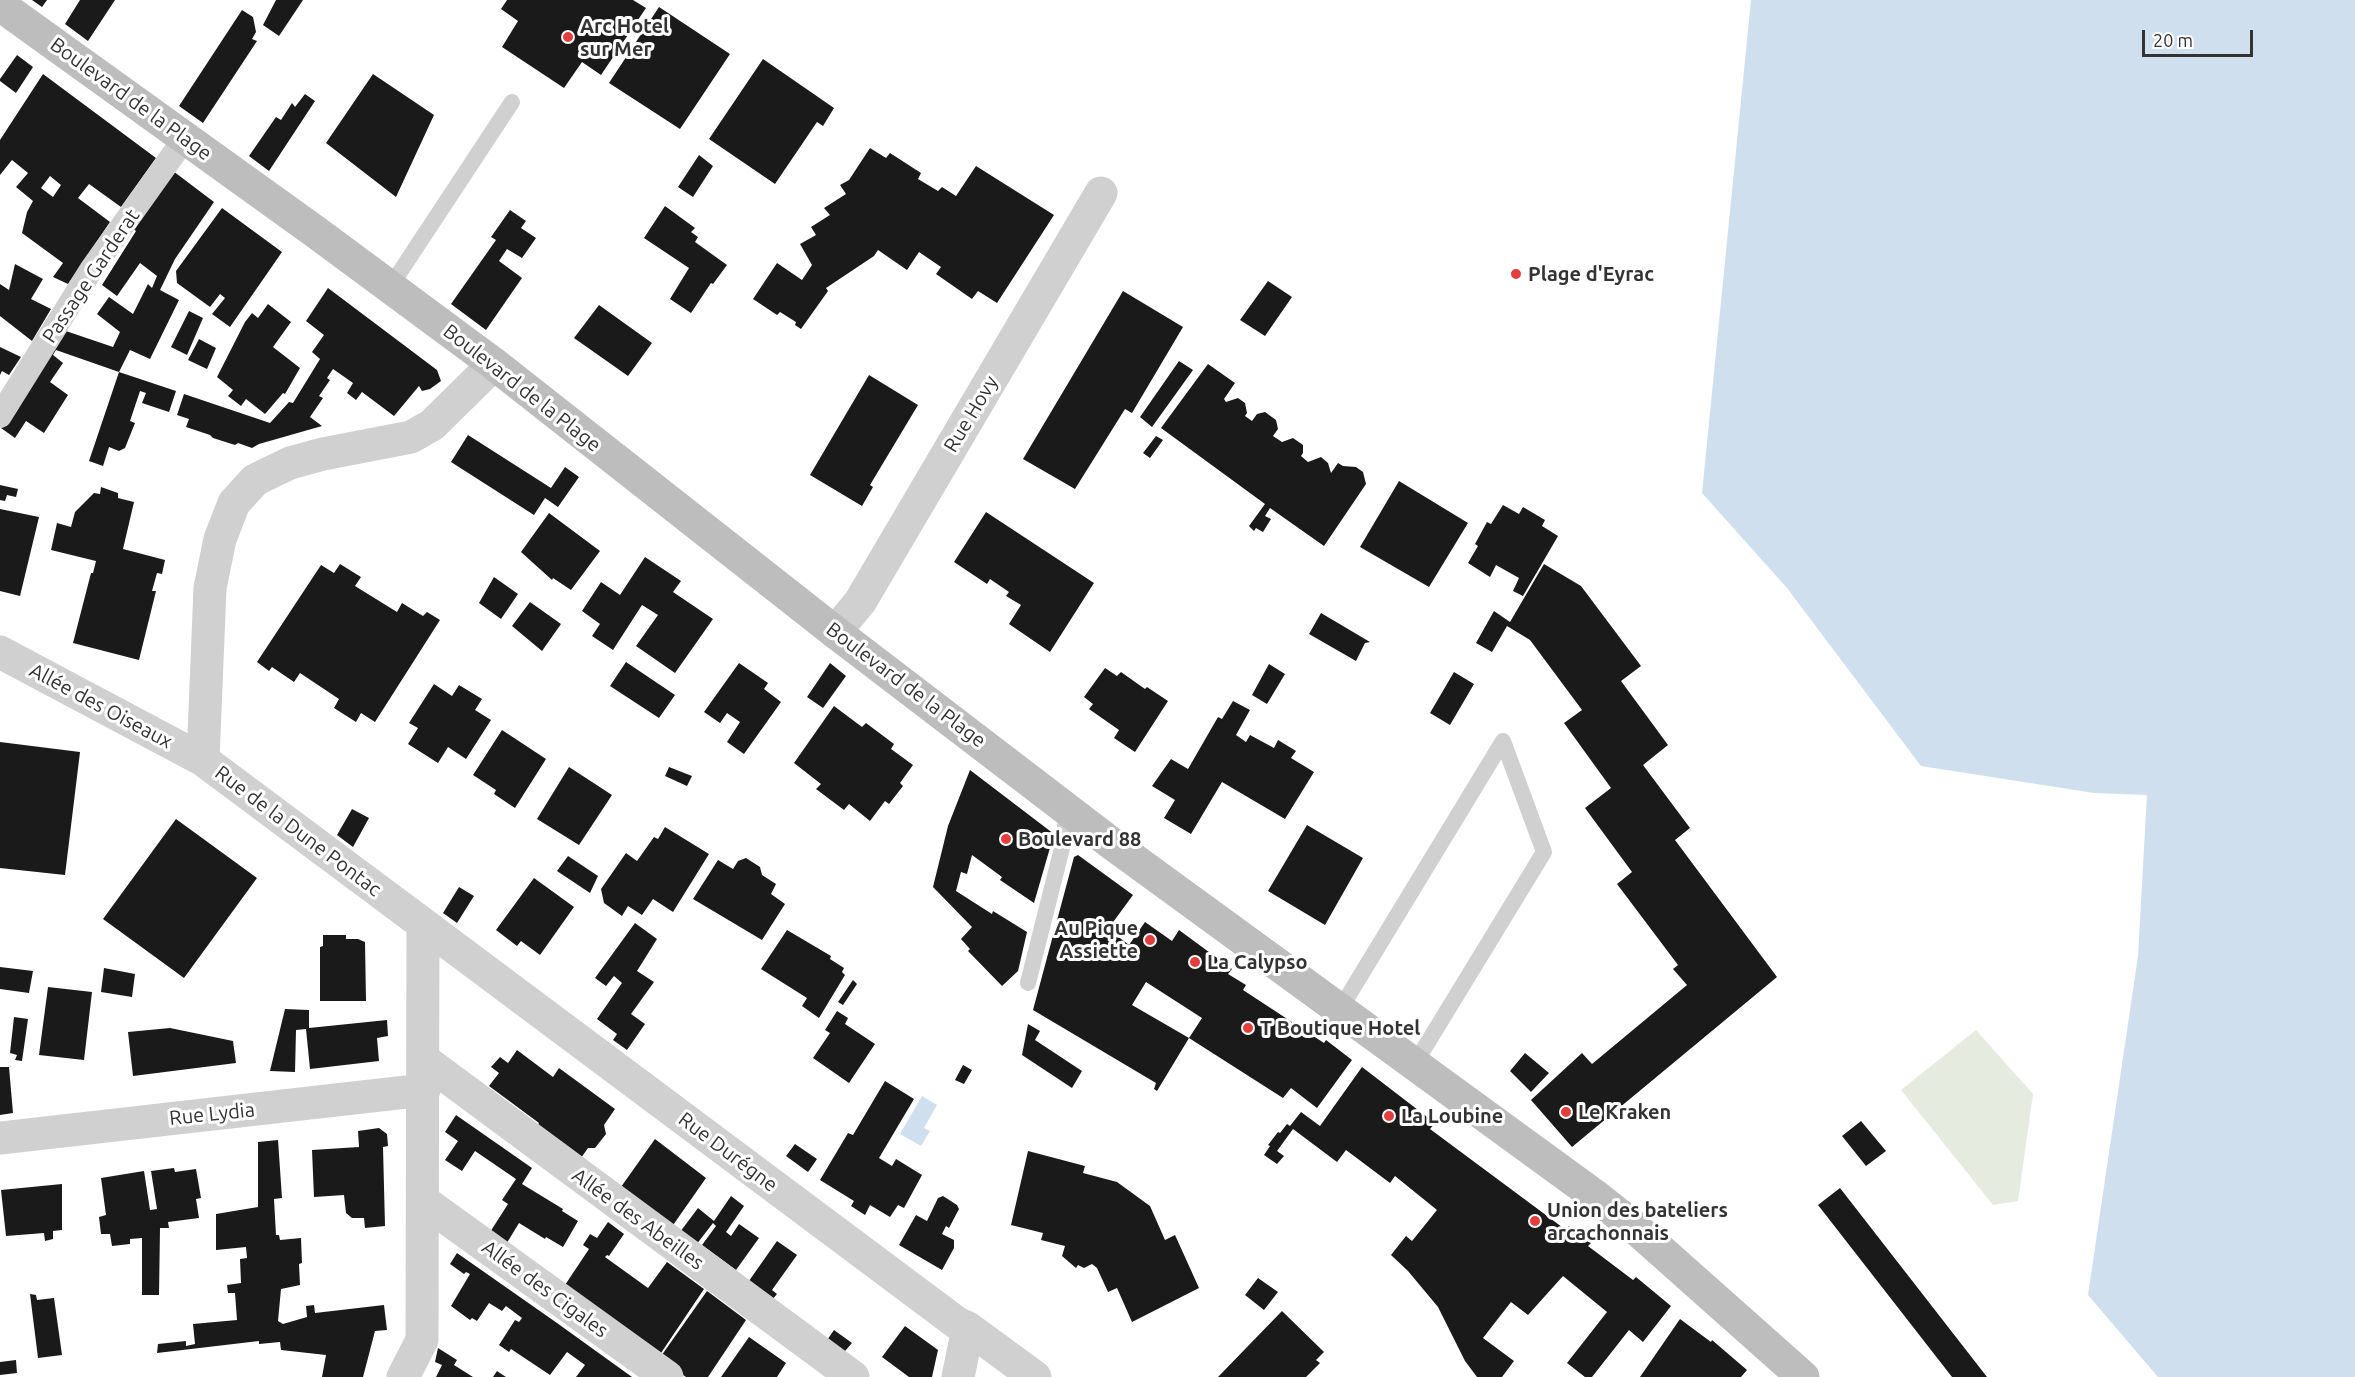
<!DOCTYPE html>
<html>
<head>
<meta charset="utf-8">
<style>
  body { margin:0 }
  #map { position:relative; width:2355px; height:1377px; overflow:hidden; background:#fff; font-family:Ubuntu,sans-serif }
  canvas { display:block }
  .scale { position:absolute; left:2142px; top:30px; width:111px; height:27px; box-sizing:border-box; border:3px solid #333; border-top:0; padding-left:8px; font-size:18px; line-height:21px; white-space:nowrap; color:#333; -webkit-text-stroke:4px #fff; paint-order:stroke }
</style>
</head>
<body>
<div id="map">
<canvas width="2355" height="1377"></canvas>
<div class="scale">20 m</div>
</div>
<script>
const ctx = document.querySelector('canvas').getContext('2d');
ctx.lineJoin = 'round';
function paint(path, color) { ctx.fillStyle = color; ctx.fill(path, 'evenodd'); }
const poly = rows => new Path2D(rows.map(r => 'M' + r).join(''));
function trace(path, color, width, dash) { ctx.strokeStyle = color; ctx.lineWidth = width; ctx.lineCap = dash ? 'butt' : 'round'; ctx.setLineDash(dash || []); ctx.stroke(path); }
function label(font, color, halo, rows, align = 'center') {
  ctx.font = font + ' Ubuntu,sans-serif'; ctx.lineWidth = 6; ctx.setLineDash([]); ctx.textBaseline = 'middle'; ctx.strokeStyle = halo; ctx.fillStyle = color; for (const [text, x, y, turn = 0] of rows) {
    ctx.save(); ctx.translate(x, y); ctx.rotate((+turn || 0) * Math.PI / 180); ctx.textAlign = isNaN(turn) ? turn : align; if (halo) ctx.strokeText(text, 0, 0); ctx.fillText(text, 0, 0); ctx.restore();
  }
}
paint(poly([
  [1976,1030,2033,1094,2018,1201,1993,1205,1901,1090]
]), '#e5ecdf');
paint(poly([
  [1751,0,2355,0,2355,1377,2158,1377,2088,1295,2138,956,2147,795,2094,793,1921,766,1787,588,1702,493],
  [922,1096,937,1105,924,1128,930,1131,921,1146,900,1134]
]), '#d0dfed');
paint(poly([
  [32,0,47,0,42,7],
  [80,0,115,0,88,41,65,24],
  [276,0,303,0,279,36,263,25],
  [507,0,633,0,646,8,601,75,582,62,564,88,502,47,518,21,501,9],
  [659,7,730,54,680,129,609,83],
  [242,10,253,17,256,32,252,39,257,41,203,123,179,106],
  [17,55,33,67,16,93,0,81,0,79],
  [763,59,834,108,823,126,817,122,775,184,709,139],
  [43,74,156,158,121,207,89,184,78,198,110,222,68,284,53,277,63,263,22,233,27,212,33,201,16,187,28,173,12,160,0,175,0,140],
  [50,176,61,185,53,197,41,188],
  [373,74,434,115,396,197,326,143],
  [305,94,315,101,269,171,249,156,276,117,281,120,292,103,295,107],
  [870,148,886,158,890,153,921,173,918,179,938,191,942,187,956,196,976,166,1054,215,997,303,978,291,972,299,936,274,941,267,919,252,907,270,878,250,874,256,826,288,828,291,801,329,795,325,796,322,780,312,777,315,753,299,777,263,802,280,812,265,800,244,816,235,811,227,830,215,824,208,846,194,840,185,849,180],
  [699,155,713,166,693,197,678,187],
  [169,168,214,202,175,259,160,290,179,300,150,359,130,350,119,372,56,350,53,355,63,363,50,382,68,395,44,433,26,421,15,438,1,428,52,348,60,329,113,347,120,332,97,314,109,297,133,314,148,284,152,288,157,276,140,263,117,296,102,285,136,231,129,226],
  [665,206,695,228,691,232,698,237,695,242,727,265,713,284,711,283,691,313,670,299,689,268,644,238],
  [222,208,282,252,230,327,212,314,225,298,220,294,210,307,177,283,176,271],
  [510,210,526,221,521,228,536,238,522,258,507,249,499,261,522,278,486,330,451,304,496,240,491,237],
  [15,264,43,279,31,299,51,309,32,341,0,316,0,284,9,290],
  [1268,281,1292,297,1265,336,1240,320],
  [328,288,437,370,441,381,430,389,422,391,419,386,394,416,362,392,356,400,347,393,353,383,333,369,327,378,330,380,319,396,323,398,310,417,322,426,259,444,252,448,238,443,235,445,213,438,210,435,186,427,189,419,177,415,184,394,270,423,289,402,293,403,320,359,312,352,324,335,306,321],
  [1123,291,1183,327,1132,413,1125,409,1075,489,1023,459],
  [268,304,291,322,273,347,300,368,285,394,283,393,265,414,246,399,241,406,228,396,233,390,217,377,245,322,252,313,258,318],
  [599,305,652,343,628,376,574,338],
  [189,311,203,318,187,355,171,347],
  [199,339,216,348,207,369,188,360],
  [0,347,21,357,9,375,2,371,0,375],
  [1179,361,1193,370,1152,427,1140,417],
  [1208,364,1235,383,1224,399,1226,402,1238,398,1245,403,1247,413,1245,416,1252,421,1257,414,1265,412,1276,420,1278,429,1273,436,1282,442,1293,438,1303,445,1303,453,1301,456,1308,462,1321,457,1328,463,1331,473,1338,463,1343,466,1356,467,1363,472,1366,484,1324,546,1270,508,1265,516,1271,519,1263,532,1256,528,1254,531,1249,526,1265,504,1161,428],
  [119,372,176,391,169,412,142,403,146,393,140,391,130,421,135,423,125,448,119,451,109,447,103,466,89,461],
  [869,375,918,405,870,485,873,487,862,506,810,475],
  [468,435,551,488,565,467,579,477,558,507,545,498,534,515,451,462],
  [1156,436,1163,440,1150,458,1143,453],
  [1399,481,1468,523,1429,587,1360,547],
  [0,485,18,489,16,497,7,495,5,501,0,500],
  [101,487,118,493,118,498,134,502,123,549,165,560,162,574,157,573,152,591,156,591,139,660,73,643,91,573,93,573,96,561,51,550,57,523,71,527,75,512,94,493,100,494],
  [1503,505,1519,514,1523,507,1545,520,1542,526,1558,536,1523,596,1513,591,1519,578,1496,565,1490,577,1468,563,1478,546,1475,544,1487,522,1491,524],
  [0,509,39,517,20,596,0,591],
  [986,512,1094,583,1050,652,1009,624,1021,605,1006,596,1009,592,990,579,987,584,954,562],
  [549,513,600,551,571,590,553,578,552,580,521,552],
  [645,557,681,581,673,592,713,619,675,673,636,646,658,615,642,605,613,650,592,636,600,624,582,611,601,582,620,595],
  [340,564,361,577,355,586,397,612,402,603,423,616,427,612,440,620,375,722,361,713,356,722,334,708,339,699,300,673,294,682,272,667,269,671,257,662,321,565,334,573],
  [1544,564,1581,586,1641,666,1621,681,1668,745,1643,765,1690,828,1675,840,1777,977,1572,1147,1531,1100,1582,1053,1592,1064,1687,985,1673,969,1678,965,1617,884,1632,872,1585,808,1611,788,1564,723,1582,710,1530,640,1507,626,1492,652,1476,643,1494,611,1510,622],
  [494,577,518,594,501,619,479,603],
  [530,602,561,624,542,651,512,626],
  [1321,613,1370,642,1365,643,1356,661,1309,634],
  [626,662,675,695,659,718,610,686],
  [739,663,768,683,764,689,781,702,744,754,727,742,740,722,727,713,720,723,704,712],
  [830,663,846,676,823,708,807,697],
  [1269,664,1285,674,1267,704,1252,695],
  [1105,668,1117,676,1121,672,1145,689,1147,687,1168,701,1135,752,1114,738,1119,730,1089,709,1093,704,1084,697],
  [1454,672,1474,684,1450,725,1430,713],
  [434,684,452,696,459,685,482,699,475,710,491,720,466,759,448,747,438,763,408,744,418,728,409,723],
  [1233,701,1250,710,1236,735,1246,742,1250,735,1274,748,1278,740,1296,751,1291,758,1314,772,1285,819,1222,782,1191,834,1164,818,1175,800,1152,786,1171,759,1188,769,1218,717,1222,719],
  [834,706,862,727,866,723,894,744,891,749,913,765,900,783,903,786,889,804,885,801,870,821,849,804,844,810,816,789,821,784,794,763],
  [502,730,546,759,515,808,494,794,496,790,473,775],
  [0,742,80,752,65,875,0,868],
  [569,767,612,795,579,845,537,819],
  [669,767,692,776,687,786,665,776],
  [970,770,1054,834,1034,903,1000,880,1002,877,972,855,967,874,961,872,956,891,992,914,993,911,1027,932,1018,971,1002,986,968,951,970,949,961,939,972,927,933,887,948,826],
  [352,809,369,818,353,847,337,835],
  [176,819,257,878,184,978,103,919],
  [1307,825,1363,858,1325,925,1268,891],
  [665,827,709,854,673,912,653,899,642,915,628,906,622,916,604,903,601,889,626,853,637,861,654,837,658,839],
  [1078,855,1133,895,1108,929,1129,945,1145,922,1172,941,1179,930,1232,969,1228,974,1246,985,1243,990,1324,1043,1326,1040,1352,1060,1317,1108,1291,1088,1283,1098,1189,1038,1202,1018,1146,982,1132,1005,1189,1038,1157,1091,1154,1089,1156,1083,1033,1010,1074,857],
  [568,856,598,876,590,893,557,871],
  [746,858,760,867,762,875,776,884,771,894,785,904,762,940,693,899,718,860,733,869,738,861],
  [534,878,574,907,540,955,521,941,517,946,496,930],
  [459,887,474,896,457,923,443,913],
  [635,923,657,939,637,971,654,982,631,1014,645,1024,627,1050,613,1040,617,1034,597,1019,622,983,614,976,606,986,595,978],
  [787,930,831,956,830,959,844,968,842,972,845,975,819,1018,802,1006,807,998,761,969],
  [323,935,346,935,346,939,358,939,365,942,366,1001,320,1001,320,947,323,946],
  [0,967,33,971,29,993,0,989],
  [104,968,135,974,132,997,101,992],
  [853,980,857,984,843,1005,838,1002],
  [48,987,92,992,84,1060,39,1055],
  [285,1009,309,1010,309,1028,387,1020,388,1036,377,1038,379,1061,310,1069,306,1029,296,1030,295,1072,270,1071],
  [837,1011,848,1018,845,1024,875,1044,849,1083,813,1058,830,1033,825,1030],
  [14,1017,28,1019,22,1061,15,1060,17,1055,10,1053],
  [1028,1024,1040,1031,1035,1040,1082,1071,1072,1088,1022,1055],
  [170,1028,233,1041,236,1063,133,1076,128,1032],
  [517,1050,553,1077,559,1068,615,1109,604,1125,606,1134,595,1148,588,1148,576,1165,532,1133,539,1123,489,1086,499,1073,491,1067,500,1057,508,1063],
  [1525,1053,1549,1073,1531,1092,1510,1071],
  [963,1065,972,1070,964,1084,955,1080],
  [0,1067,9,1067,13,1113,0,1115],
  [1362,1067,1435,1123,1430,1129,1566,1230,1569,1226,1591,1243,1588,1246,1633,1280,1636,1277,1671,1306,1643,1342,1629,1330,1592,1377,1585,1377,1567,1363,1607,1312,1563,1276,1528,1315,1511,1302,1483,1338,1514,1361,1502,1377,1477,1377,1465,1361,1438,1307,1408,1271,1391,1255,1406,1236,1412,1241,1437,1210,1395,1176,1390,1183,1346,1150,1337,1162,1293,1129,1277,1151,1284,1156,1277,1164,1264,1155,1270,1146,1268,1145,1278,1132,1280,1133,1287,1124,1290,1126,1301,1112,1320,1126],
  [885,1081,914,1099,879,1158,892,1166,896,1159,922,1175,904,1208,898,1205,890,1217,870,1205,865,1215,851,1206,854,1201,820,1180,848,1133,853,1135],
  [456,1115,532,1168,522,1184,563,1209,562,1211,578,1221,563,1247,546,1237,545,1239,519,1223,502,1251,485,1240,508,1204,502,1200,516,1179,475,1151,462,1171,445,1160,458,1141,445,1132],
  [1861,1121,1886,1151,1866,1166,1842,1136],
  [379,1128,387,1134,388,1146,383,1147,385,1226,365,1228,364,1218,352,1218,346,1213,344,1195,314,1197,312,1150,359,1147,358,1131],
  [655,1139,706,1178,671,1228,616,1194],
  [278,1140,282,1198,274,1199,276,1235,279,1235,280,1240,301,1238,302,1263,299,1264,300,1285,281,1289,278,1321,283,1324,307,1317,306,1306,314,1305,315,1313,384,1305,387,1330,375,1331,363,1377,322,1377,326,1355,281,1350,280,1342,259,1344,259,1341,157,1353,158,1344,186,1341,186,1346,195,1344,193,1324,237,1320,235,1293,228,1293,227,1285,241,1283,240,1259,247,1258,246,1247,216,1250,216,1214,258,1207,258,1142],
  [795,1144,817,1159,808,1172,786,1156],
  [1028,1151,1085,1166,1083,1173,1117,1182,1150,1206,1165,1240,1175,1235,1199,1288,1132,1322,1117,1288,1108,1292,1097,1268,1092,1264,1084,1268,1078,1265,1076,1268,1062,1256,1065,1246,1041,1240,1043,1233,1011,1225],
  [174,1168,175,1172,196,1169,201,1198,196,1199,199,1218,168,1222,169,1228,160,1228,159,1295,142,1295,142,1238,130,1239,130,1244,112,1246,110,1234,101,1234,99,1217,106,1215,101,1178,144,1171,150,1210,157,1209,151,1171],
  [62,1184,62,1230,53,1231,53,1239,45,1241,44,1233,6,1236,1,1190],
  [1840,1188,1987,1377,1952,1377,1818,1205],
  [731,1196,744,1206,726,1232,731,1236,739,1224,759,1238,736,1270,702,1245,716,1226,713,1223,696,1245,680,1232,698,1208,714,1221],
  [943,1196,957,1205,959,1209,949,1228,946,1226,942,1234,954,1240,954,1248,942,1270,899,1245,916,1215,927,1221,938,1198],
  [608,1222,624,1234,609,1256,607,1255,605,1257,648,1288,667,1262,704,1289,661,1353,565,1285,589,1249,583,1245,590,1234,597,1238],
  [777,1241,797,1255,772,1290,777,1294,767,1306,744,1288],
  [457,1253,557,1323,632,1377,576,1377,585,1365,567,1352,550,1375,511,1349,509,1352,499,1345,515,1320,519,1322,522,1318,506,1306,502,1311,489,1303,477,1321,472,1318,470,1320,451,1306,470,1274,466,1272,464,1274,450,1264],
  [1258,1278,1278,1292,1264,1310,1245,1295],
  [707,1291,746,1320,708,1377,686,1377,659,1359],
  [30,1294,36,1295,37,1300,54,1298,62,1355,38,1358],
  [1282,1311,1324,1352,1316,1360,1320,1363,1306,1377,1218,1377],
  [1680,1319,1711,1342,1712,1340,1747,1370,1741,1377,1640,1377],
  [905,1326,938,1350,932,1377,909,1377,882,1357],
  [834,1330,852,1343,839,1358,823,1346],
  [749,1337,786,1363,777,1377,721,1377],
  [438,1348,457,1360,454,1365,473,1377,436,1377,442,1365,435,1362],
  [16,1360,17,1373,0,1375,0,1362],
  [497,1371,506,1377,493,1377]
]), '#1a1a1a');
trace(poly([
  [390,287,512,102],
  [1028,983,1063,844,1067,808],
  [1339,1011,1503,741,1544,852,1414,1065]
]), '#d0d0d0', 16);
trace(poly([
  [0,416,91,270,185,138]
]), '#d0d0d0', 24);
trace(poly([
  [835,632,860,602,1101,193],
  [0,652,203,760],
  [423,924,957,1323,968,1328,1035,1377],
  [424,1060,853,1377],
  [0,1138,424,1090],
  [423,1201,667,1377],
  [403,1377,422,1340,423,924,203,760,210,588,220,539,234,503,255,480,290,463,323,454,411,437,432,425,494,364],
  [958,1377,968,1328]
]), '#d0d0d0', 33);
trace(poly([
  [0,5,317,233,494,364,835,632,1111,843,1594,1195,1633,1226,1803,1377]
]), '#bdbdbd', 33);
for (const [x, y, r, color] of [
  [568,37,6,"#e13e3d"],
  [1516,274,6,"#e13e3d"],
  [1006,839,6,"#e13e3d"],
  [1150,940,6,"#e13e3d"],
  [1195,962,6,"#e13e3d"],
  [1248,1028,6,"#e13e3d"],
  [1566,1112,6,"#e13e3d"],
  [1389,1116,6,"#e13e3d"],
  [1535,1221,6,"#e13e3d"]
]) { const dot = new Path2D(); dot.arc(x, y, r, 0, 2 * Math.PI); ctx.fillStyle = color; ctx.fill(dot); trace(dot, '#fff', 2); }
label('bold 20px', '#333', '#fff', [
  ["Arc Hotel",580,26],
  ["sur Mer",580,49],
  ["Plage d'Eyrac",1528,274],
  ["Boulevard 88",1018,839],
  ["Au Pique",1138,928,"right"],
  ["Assiette",1138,951,"right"],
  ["La Calypso",1207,962],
  ["T Boutique Hotel",1260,1028],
  ["Le Kraken",1578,1112],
  ["La Loubine",1401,1116],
  ["Union des bateliers",1547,1210],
  ["arcachonnais",1547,1233]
], 'left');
label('20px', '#333', '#fff', [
  ["Boulevard de la Plage",131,99,36],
  ["Passage Garderat",91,276,-56],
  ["Boulevard de la Plage",522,388,38],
  ["Rue Hovy",971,414,-59],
  ["Boulevard de la Plage",906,685,37],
  ["Allée des Oiseaux",101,706,28],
  ["Rue de la Dune Pontac",298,831,37],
  ["Rue Lydia",212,1114,-6],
  ["Rue Durégne",728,1152,37],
  ["Allée des Abeilles",638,1219,36],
  ["Allée des Cigales",545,1289,36]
]);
</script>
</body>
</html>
